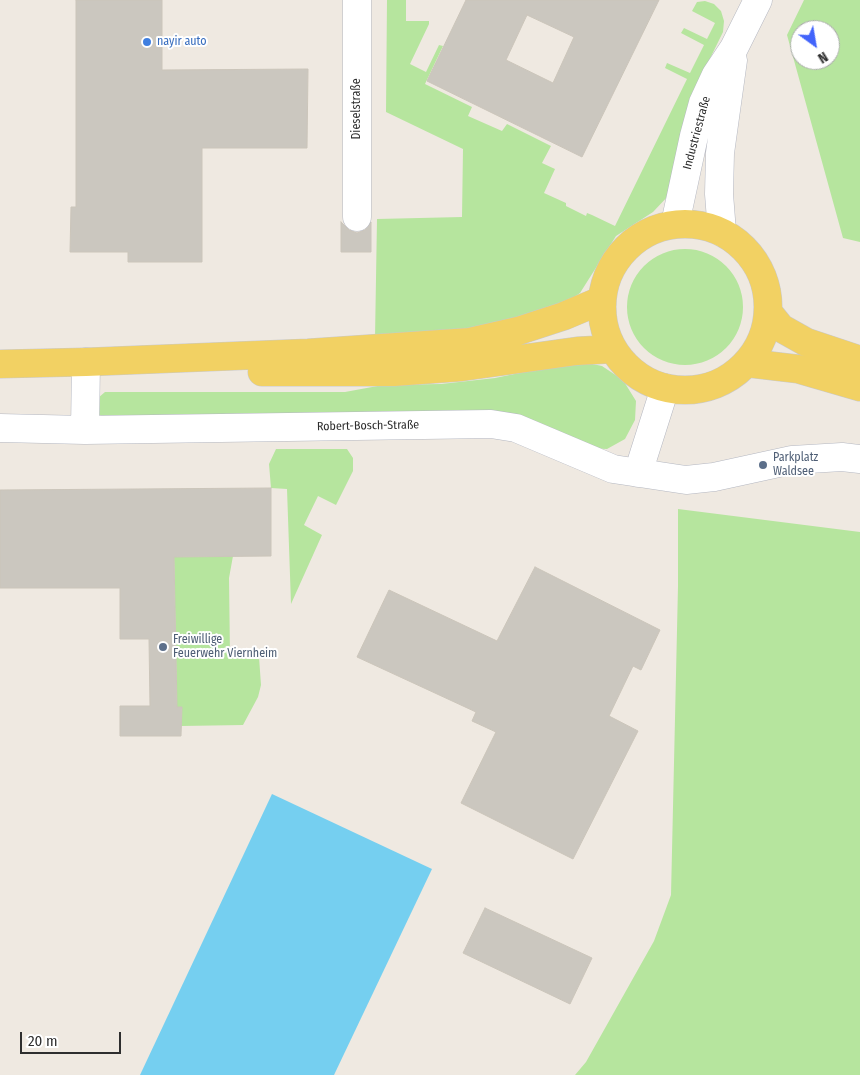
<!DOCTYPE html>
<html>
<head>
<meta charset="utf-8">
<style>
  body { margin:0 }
  #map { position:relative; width:860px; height:1075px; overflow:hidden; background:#efe9e1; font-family:"Fira Sans Condensed",sans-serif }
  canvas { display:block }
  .north { position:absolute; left:790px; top:20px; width:50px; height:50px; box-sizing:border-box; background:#fff; border:1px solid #ababab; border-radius:50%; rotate:148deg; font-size:14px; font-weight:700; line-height:20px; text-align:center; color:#2e2e2e }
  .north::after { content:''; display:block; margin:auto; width:18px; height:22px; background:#4264fb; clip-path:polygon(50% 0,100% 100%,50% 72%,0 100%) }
  .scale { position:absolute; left:20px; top:1032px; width:101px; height:22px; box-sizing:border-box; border:2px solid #2e2e2e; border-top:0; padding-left:6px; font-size:15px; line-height:18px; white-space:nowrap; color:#2e2e2e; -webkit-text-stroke:4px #fff; paint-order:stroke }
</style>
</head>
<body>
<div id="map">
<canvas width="860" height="1075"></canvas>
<div class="north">N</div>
<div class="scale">20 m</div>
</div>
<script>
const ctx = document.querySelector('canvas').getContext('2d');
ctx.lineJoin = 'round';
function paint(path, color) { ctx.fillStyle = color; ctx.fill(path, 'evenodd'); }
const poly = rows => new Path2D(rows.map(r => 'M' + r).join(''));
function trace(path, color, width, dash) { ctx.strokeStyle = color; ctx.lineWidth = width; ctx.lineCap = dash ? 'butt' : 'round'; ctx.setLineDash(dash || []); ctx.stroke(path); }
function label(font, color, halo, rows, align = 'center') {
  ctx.font = font + ' "Fira Sans Condensed",sans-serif'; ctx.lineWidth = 4; ctx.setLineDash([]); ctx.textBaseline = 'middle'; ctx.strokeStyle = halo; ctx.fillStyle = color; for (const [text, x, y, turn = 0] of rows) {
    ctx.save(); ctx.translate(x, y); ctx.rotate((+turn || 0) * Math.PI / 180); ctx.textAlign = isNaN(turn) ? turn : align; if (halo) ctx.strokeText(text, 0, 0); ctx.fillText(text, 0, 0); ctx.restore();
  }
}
paint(poly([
  [387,0,406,0,406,21,429,21,429,24,410,64,426,72,439,45,443,46,425,84,472,107,468,116,502,131,507,124,551,146,542,163,555,169,544,193,566,203,566,206,586,216,587,213,592,215,615,226,687,79,665,68,667,63,690,73,704,45,681,33,684,28,707,39,715,23,692,11,697,2,705,1,714,4,721,11,724,21,723,32,696,87,670,194,653,212,616,236,580,293,558,309,528,319,456,331,375,338,377,219,462,217,463,149,386,112],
  [804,0,860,0,860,242,843,238,787,35],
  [800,30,830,30,830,60,800,60],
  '627 307a58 58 0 1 1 116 0a58 58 0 1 1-116 0Z',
  [578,361,602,366,623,380,636,401,635,420,625,439,607,449,587,448,550,431,109,418,99,415,98,398,105,392,345,392,383,385,441,384,495,378],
  [276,449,347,449,353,458,353,471,336,505,318,496,304,525,322,535,291,604,287,489,271,488,269,464],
  [678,509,860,532,860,1075,575,1075,586,1062,654,941,671,895,678,586],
  [233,556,229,578,230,656,259,657,261,685,258,697,243,725,181,726,182,707,177,707,174,557]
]), '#b6e59e');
paint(poly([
  [272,794,432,869,334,1075,140,1075]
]), '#75cff0');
const building = poly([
  [76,0,162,0,162,70,308,69,307,148,202,148,202,262,128,262,128,252,70,252,71,207,76,207,76,0],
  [466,0,659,0,582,157,427,81,466,0],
  [527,15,574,37,553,83,506,60,527,15],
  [341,222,349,230,357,233,365,230,371,222,371,252,341,252,341,222],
  [271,488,271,556,174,557,177,707,182,707,181,736,120,736,120,706,150,706,149,639,120,639,120,588,0,588,0,490,271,488],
  [535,567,660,630,641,670,633,666,609,716,638,731,573,859,461,803,496,732,472,721,476,712,357,657,389,590,497,641,535,567],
  [485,908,592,958,570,1004,463,953,485,908]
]);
paint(building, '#cbc7bf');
trace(building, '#cbc5ba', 1);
const minor = poly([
  [357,0,357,217],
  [675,224,694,136,703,103,716,75,734,48,758,0],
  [722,232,719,194,720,153,733,60],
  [0,428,85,430,491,424,516,428,613,469,686,480,714,477,792,460,842,457,860,459],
  [85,430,86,362],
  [638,473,665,388]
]);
const major = poly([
  '602 307a83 83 0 1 1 166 0a83 83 0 1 1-166 0Z',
  [768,312,781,328,806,342,860,360],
  [747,363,798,369,860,387],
  [0,364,86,362,308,353,470,342,518,331,564,316,602,300],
  [262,372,394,372,462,367,577,351,613,349]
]);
trace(minor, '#b4b7c1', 29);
trace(major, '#c9c9c9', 29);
trace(minor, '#fff', 28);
trace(major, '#f2d163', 28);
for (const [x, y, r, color] of [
  [147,42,5,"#3f7fe0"],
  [763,465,5,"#5c6f8a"],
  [163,647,5,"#5c6f8a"]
]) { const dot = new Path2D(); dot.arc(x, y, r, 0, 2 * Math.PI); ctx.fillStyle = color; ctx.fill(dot); trace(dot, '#fff', 2); }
label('12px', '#366cbe', '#fff', [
  ["nayir auto",157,42]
], 'left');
label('12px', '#2e2e2e', '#fff', [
  ["Dieselstraße",357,109,-90],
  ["Industriestraße",697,133,-75],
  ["Robert-Bosch-Straße",368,426,-1]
]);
label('12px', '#4e5e75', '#fff', [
  ["Parkplatz",773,458],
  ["Waldsee",773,472],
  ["Freiwillige",173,640],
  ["Feuerwehr Viernheim",173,654]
], 'left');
</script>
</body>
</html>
